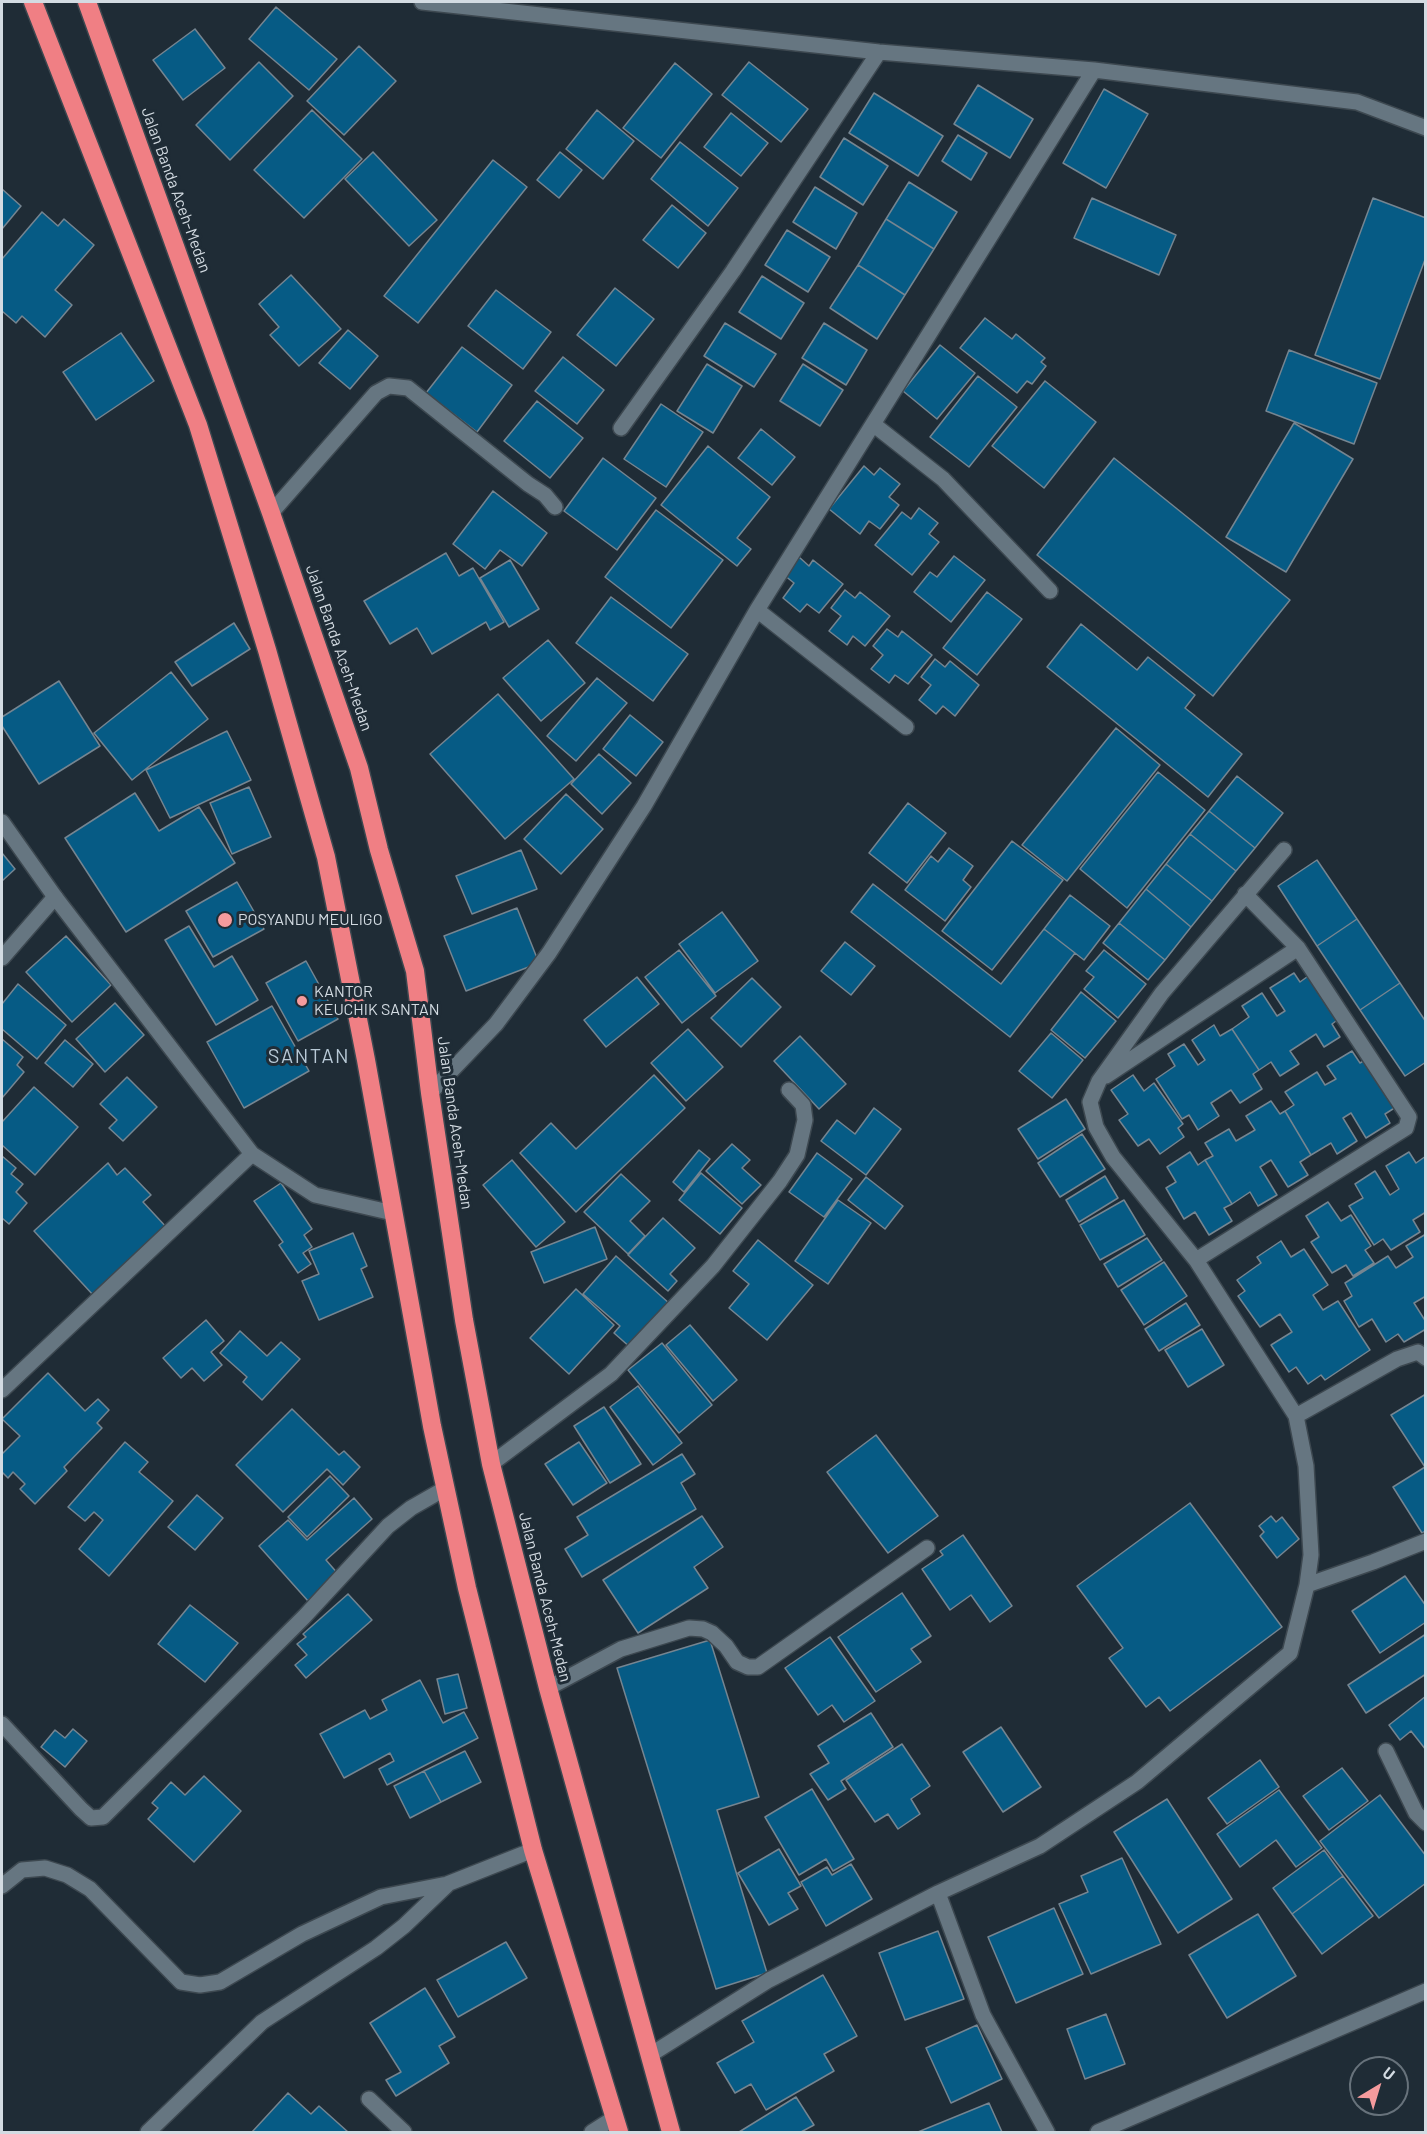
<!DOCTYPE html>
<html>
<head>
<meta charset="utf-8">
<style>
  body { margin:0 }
  #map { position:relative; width:1427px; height:2134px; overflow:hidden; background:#1f2c36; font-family:Barlow,sans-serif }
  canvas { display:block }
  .frame { position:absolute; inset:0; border:3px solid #d3dbe2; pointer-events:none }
  .north { position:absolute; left:1349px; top:2056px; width:60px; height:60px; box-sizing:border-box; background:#1f2c36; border:2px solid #67727b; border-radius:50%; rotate:38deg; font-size:16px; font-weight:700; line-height:24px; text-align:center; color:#d3dbe2 }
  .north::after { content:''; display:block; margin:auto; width:21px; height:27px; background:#f59b9d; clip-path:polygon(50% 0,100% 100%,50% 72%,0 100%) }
</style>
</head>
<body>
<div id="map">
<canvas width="1427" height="2134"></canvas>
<div class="frame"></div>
<div class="north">U</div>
</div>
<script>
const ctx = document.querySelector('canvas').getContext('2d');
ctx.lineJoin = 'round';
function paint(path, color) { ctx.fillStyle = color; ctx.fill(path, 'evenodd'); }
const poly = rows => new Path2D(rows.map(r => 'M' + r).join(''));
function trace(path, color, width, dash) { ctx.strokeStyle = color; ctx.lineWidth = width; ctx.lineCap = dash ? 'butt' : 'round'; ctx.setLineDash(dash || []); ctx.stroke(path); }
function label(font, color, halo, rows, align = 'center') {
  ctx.font = font + ' Barlow,sans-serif'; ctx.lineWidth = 6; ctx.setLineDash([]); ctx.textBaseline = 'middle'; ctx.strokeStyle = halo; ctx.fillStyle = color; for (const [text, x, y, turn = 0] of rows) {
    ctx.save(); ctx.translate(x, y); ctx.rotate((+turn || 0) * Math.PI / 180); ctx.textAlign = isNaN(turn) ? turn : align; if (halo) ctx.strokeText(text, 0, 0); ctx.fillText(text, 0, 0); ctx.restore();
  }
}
const building = poly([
  [276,7,337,59,309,90,249,39,276,7],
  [195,29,225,68,183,100,153,60,195,29],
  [359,46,396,81,344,135,307,101,359,46],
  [259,62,293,96,230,160,196,125,259,62],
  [749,62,808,109,781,142,722,95,749,62],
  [675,63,712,94,661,158,623,128,675,63],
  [978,85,1033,119,1010,158,954,124,978,85],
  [1104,89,1148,114,1106,188,1063,163,1104,89],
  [874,93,943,136,918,176,849,133,874,93],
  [312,110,362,159,304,218,254,170,312,110],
  [597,110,634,141,603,179,566,149,597,110],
  [731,113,768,143,741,176,704,147,731,113],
  [958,135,987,153,971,180,942,161,958,135],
  [844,138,888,166,863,205,820,177,844,138],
  [680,142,738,188,708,226,651,179,680,142],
  [373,152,437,220,409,246,345,179,373,152],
  [560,152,582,170,559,198,537,180,560,152],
  [493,160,527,187,418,323,384,296,493,160],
  [909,182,957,212,934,249,886,219,909,182],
  [815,187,857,213,836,249,793,222,815,187],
  [2,189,21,206,2,229,2,189],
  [1092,198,1176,235,1159,275,1074,238,1092,198],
  [1373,198,1426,218,1426,257,1380,379,1315,355,1373,198],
  [672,205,706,233,678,268,643,240,672,205],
  [42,212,58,226,64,219,94,245,55,290,72,305,45,337,22,316,16,323,2,311,2,259,42,212],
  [886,219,934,249,905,295,858,265,886,219],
  [787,230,830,257,808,292,765,265,787,230],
  [858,265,905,295,877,339,830,308,858,265],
  [291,275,341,329,299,366,270,335,279,327,259,304,291,275],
  [762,276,804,303,781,339,739,312,762,276],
  [615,288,654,319,616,366,577,335,615,288],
  [496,290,551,332,523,369,468,326,496,290],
  [985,318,1012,339,1016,334,1045,358,1041,362,1046,366,1032,384,1027,381,1017,393,960,348,985,318],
  [725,323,776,354,754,387,704,356,725,323],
  [824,323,867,350,846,385,802,358,824,323],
  [348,330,378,356,350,389,319,363,348,330],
  [121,333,154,381,96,420,63,372,121,333],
  [940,345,975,373,937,419,903,391,940,345],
  [462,347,512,385,477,432,426,393,462,347],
  [1289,350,1377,383,1354,444,1266,411,1289,350],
  [563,357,604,390,577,424,535,391,563,357],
  [707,364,742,386,713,433,677,411,707,364],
  [803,364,843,390,820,426,780,401,803,364],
  [978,376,1017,407,969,467,930,437,978,376],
  [1045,381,1096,422,1044,488,992,446,1045,381],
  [537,401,583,438,550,478,504,441,537,401],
  [661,404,703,432,666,487,624,459,661,404],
  [1294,423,1353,459,1286,572,1226,537,1294,423],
  [761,429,795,457,772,485,738,458,761,429],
  [708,446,770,497,737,538,751,549,737,566,661,505,708,446],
  [603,458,656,498,617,550,564,511,603,458],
  [1114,458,1290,600,1213,696,1037,555,1114,458],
  [864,466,874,475,880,468,900,484,889,497,899,505,880,529,869,521,860,534,829,509,864,466],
  [493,491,547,533,522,566,500,550,485,569,453,544,493,491],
  [919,508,938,523,929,534,939,542,912,575,875,545,902,512,911,519,919,508],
  [656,510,723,560,671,628,605,577,656,510],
  [446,553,459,576,473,568,504,622,490,630,486,622,432,654,417,628,390,644,364,601,446,553],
  [954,556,985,580,951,622,914,592,930,572,937,577,954,556],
  [799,557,809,566,813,560,843,584,819,613,807,604,800,612,783,598,794,583,784,575,799,557],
  [510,560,539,609,509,627,480,578,510,560],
  [845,590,855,598,860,592,890,616,865,646,853,636,847,645,829,631,841,616,831,608,845,590],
  [987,592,1022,619,977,675,943,648,987,592],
  [611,597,688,654,653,701,576,643,611,597],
  [234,623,250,649,192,686,175,662,234,623],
  [1081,624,1137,670,1148,657,1195,695,1185,708,1242,754,1208,797,1047,667,1081,624],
  [887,629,898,637,902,631,932,655,908,684,895,675,889,683,871,669,883,655,873,646,887,629],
  [548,640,585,683,541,721,503,678,548,640],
  [935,659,945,667,950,661,979,685,955,716,943,706,936,714,919,700,931,685,921,677,935,659],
  [171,672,208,719,132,780,94,733,171,672],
  [597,678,627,703,576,761,547,736,597,678],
  [59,681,100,746,39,784,2,726,2,717,59,681],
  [498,694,574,779,505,839,430,754,498,694],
  [630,715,663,742,636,776,603,749,630,715],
  [1116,728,1160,765,1067,881,1022,845,1116,728],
  [227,731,251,780,170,818,146,770,227,731],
  [599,754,631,783,602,814,571,784,599,754],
  [1158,772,1205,810,1127,908,1080,869,1158,772],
  [1237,776,1283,813,1255,848,1209,811,1237,776],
  [249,787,271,837,232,854,210,803,249,787],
  [135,793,159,831,199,807,235,863,126,932,65,838,135,793],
  [566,794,603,829,561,874,524,839,566,794],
  [908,803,946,833,907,883,869,853,908,803],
  [1209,811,1255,848,1236,871,1190,834,1209,811],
  [1190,834,1236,871,1212,901,1166,864,1190,834],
  [1012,841,1063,880,992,970,942,931,1012,841],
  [949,848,973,866,963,880,971,887,945,921,905,890,931,856,938,862,949,848],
  [521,850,537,889,472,914,456,876,521,850],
  [2,853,15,869,2,881,2,853],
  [1317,860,1357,919,1317,946,1278,886,1317,860],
  [1166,864,1212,901,1191,927,1146,889,1166,864],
  [237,882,264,929,213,957,186,911,237,882],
  [873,884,1001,984,1044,929,1075,953,1010,1037,851,912,873,884],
  [1146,889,1191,927,1165,960,1119,923,1146,889],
  [1070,895,1110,926,1084,960,1044,929,1070,895],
  [517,908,539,963,466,991,444,936,517,908],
  [722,912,758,961,715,993,679,944,722,912],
  [1357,919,1400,983,1360,1010,1317,946,1357,919],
  [1119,923,1165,960,1148,980,1103,943,1119,923],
  [189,926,214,967,232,956,258,1000,216,1025,165,940,189,926],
  [66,936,111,985,72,1022,26,972,66,936],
  [845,942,875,966,851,995,821,971,845,942],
  [679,950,716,996,682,1023,645,977,679,950],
  [1104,950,1146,984,1118,1018,1084,989,1094,977,1086,971,1104,950],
  [306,961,338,1019,298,1041,266,983,306,961],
  [1294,973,1300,982,1311,974,1340,1018,1332,1024,1340,1037,1324,1047,1316,1034,1290,1051,1299,1064,1280,1076,1271,1062,1259,1070,1232,1029,1249,1017,1242,1006,1262,993,1277,1016,1285,1011,1270,988,1294,973],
  [637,977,659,1004,606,1047,584,1020,637,977],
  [752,978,781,1007,741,1047,711,1018,752,978],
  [1400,983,1426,1022,1426,1062,1405,1076,1360,1010,1400,983],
  [18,984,66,1025,37,1059,2,1029,2,1004,18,984],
  [1081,992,1116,1021,1085,1058,1051,1030,1081,992],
  [115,1003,144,1035,105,1072,76,1039,115,1003],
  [272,1006,309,1071,244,1108,207,1042,272,1006],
  [1214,1025,1220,1036,1232,1029,1259,1070,1253,1074,1262,1089,1240,1103,1231,1090,1211,1103,1219,1116,1198,1130,1189,1115,1182,1119,1156,1079,1175,1066,1168,1054,1184,1044,1198,1065,1205,1060,1192,1040,1214,1025],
  [688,1029,723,1067,686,1101,651,1063,688,1029],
  [1051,1033,1083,1060,1052,1098,1019,1071,1051,1033],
  [800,1036,846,1084,819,1109,774,1061,800,1036],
  [2,1039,23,1057,17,1065,24,1072,2,1098,2,1039],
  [65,1040,93,1064,73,1087,45,1063,65,1040],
  [1352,1051,1360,1063,1367,1059,1396,1107,1385,1114,1390,1123,1366,1138,1351,1113,1343,1118,1357,1141,1337,1154,1331,1143,1311,1155,1285,1111,1294,1105,1285,1092,1317,1072,1325,1085,1336,1079,1327,1066,1352,1051],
  [654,1075,685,1108,576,1212,520,1153,551,1123,576,1149,654,1075],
  [1133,1075,1144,1091,1154,1083,1183,1124,1178,1128,1184,1137,1160,1154,1149,1139,1138,1146,1119,1120,1128,1114,1111,1090,1133,1075],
  [127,1077,157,1107,123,1141,109,1128,117,1120,100,1104,127,1077],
  [34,1087,78,1127,35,1175,2,1145,2,1122,34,1087],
  [1066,1099,1085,1129,1038,1159,1018,1129,1066,1099],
  [1271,1101,1280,1114,1285,1111,1311,1155,1300,1162,1308,1175,1288,1187,1271,1160,1260,1167,1277,1195,1258,1206,1250,1192,1232,1204,1205,1160,1213,1156,1205,1143,1229,1129,1236,1141,1255,1130,1246,1116,1271,1101],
  [874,1108,901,1129,866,1175,821,1141,837,1120,855,1134,874,1108],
  [1082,1134,1105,1169,1060,1197,1038,1163,1082,1134],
  [732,1144,750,1160,742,1168,761,1185,742,1204,706,1171,732,1144],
  [699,1150,710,1159,684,1192,673,1182,699,1150],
  [1190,1152,1198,1165,1205,1160,1232,1204,1224,1208,1232,1221,1209,1235,1195,1212,1184,1219,1166,1188,1176,1182,1167,1167,1190,1152],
  [1409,1152,1416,1163,1426,1156,1426,1212,1413,1220,1420,1232,1391,1250,1383,1239,1374,1245,1349,1206,1363,1198,1355,1184,1375,1171,1390,1195,1399,1189,1386,1166,1409,1152],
  [817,1153,852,1179,824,1217,789,1192,817,1153],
  [2,1156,16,1168,11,1174,23,1184,16,1192,27,1203,9,1224,2,1218,2,1156],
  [512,1160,565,1222,536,1247,483,1185,512,1160],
  [108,1163,117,1175,125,1168,151,1195,143,1202,168,1229,94,1296,34,1231,108,1163],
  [701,1173,742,1208,720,1234,679,1200,701,1173],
  [621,1174,650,1201,630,1221,645,1236,628,1254,584,1212,621,1174],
  [1105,1176,1118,1198,1079,1222,1066,1200,1105,1176],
  [866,1177,903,1206,885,1229,848,1200,866,1177],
  [281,1183,312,1229,304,1235,312,1247,303,1253,311,1264,298,1273,279,1245,283,1242,254,1201,281,1183],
  [838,1200,871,1223,828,1284,795,1261,838,1200],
  [1124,1200,1145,1235,1100,1260,1080,1225,1124,1200],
  [1328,1202,1341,1221,1351,1215,1371,1246,1365,1250,1374,1263,1353,1276,1346,1265,1332,1273,1311,1242,1319,1237,1306,1216,1328,1202],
  [663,1218,695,1248,670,1274,677,1281,668,1291,628,1255,663,1218],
  [595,1227,607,1259,544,1283,531,1252,595,1227],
  [353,1233,367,1266,361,1269,373,1297,319,1320,302,1281,319,1274,309,1251,353,1233],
  [1426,1234,1426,1296,1414,1303,1426,1322,1426,1329,1404,1342,1398,1334,1386,1342,1372,1319,1359,1327,1344,1301,1352,1296,1345,1283,1388,1256,1396,1268,1413,1257,1406,1246,1426,1234],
  [1147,1238,1162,1260,1118,1287,1104,1264,1147,1238],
  [758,1240,813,1285,767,1340,729,1308,749,1284,733,1271,758,1240],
  [1281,1241,1291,1257,1304,1249,1328,1285,1313,1295,1323,1310,1338,1301,1370,1350,1325,1380,1321,1375,1308,1384,1296,1367,1289,1372,1271,1345,1292,1332,1280,1314,1260,1327,1238,1296,1245,1291,1237,1280,1261,1263,1257,1257,1281,1241],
  [616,1256,670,1304,631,1348,614,1333,620,1326,583,1294,616,1256],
  [1164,1262,1187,1296,1144,1325,1121,1290,1164,1262],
  [576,1289,614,1325,569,1374,530,1338,576,1289],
  [1186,1303,1200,1325,1159,1351,1145,1329,1186,1303],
  [206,1320,224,1341,211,1352,222,1365,204,1381,192,1368,181,1378,163,1358,206,1320],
  [690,1325,737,1380,713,1401,666,1345,690,1325],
  [1202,1329,1224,1365,1188,1387,1165,1350,1202,1329],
  [240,1331,267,1356,281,1342,300,1359,262,1400,243,1382,247,1377,220,1353,240,1331],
  [662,1343,712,1405,679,1433,628,1370,662,1343],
  [48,1373,85,1411,98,1399,109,1410,97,1423,102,1428,64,1467,67,1471,35,1504,20,1489,25,1484,13,1472,8,1478,2,1472,2,1454,20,1436,2,1419,48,1373],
  [638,1386,682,1443,653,1465,610,1407,638,1386],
  [1426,1394,1426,1531,1422,1533,1393,1487,1425,1467,1391,1415,1426,1394],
  [604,1407,641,1464,610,1483,574,1426,604,1407],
  [292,1409,339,1455,344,1451,360,1467,343,1485,327,1469,283,1512,236,1465,292,1409],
  [876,1435,938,1516,888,1553,827,1472,876,1435],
  [125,1442,148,1462,139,1472,173,1501,109,1576,79,1549,103,1520,94,1512,85,1521,68,1507,125,1442],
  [579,1442,607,1483,573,1505,545,1464,579,1442],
  [682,1454,695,1474,681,1483,696,1509,582,1577,565,1549,588,1535,577,1517,682,1454],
  [330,1476,349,1496,307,1537,288,1517,330,1476],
  [197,1495,223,1518,195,1550,168,1527,197,1495],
  [354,1498,372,1519,326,1560,339,1575,308,1601,259,1546,288,1520,307,1540,354,1498],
  [1190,1503,1282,1627,1170,1711,1159,1697,1146,1707,1109,1658,1123,1648,1077,1586,1190,1503],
  [702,1516,723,1547,694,1567,708,1588,638,1633,603,1580,702,1516],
  [1271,1516,1276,1522,1282,1517,1299,1539,1277,1558,1260,1536,1264,1532,1259,1526,1271,1516],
  [963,1535,1012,1606,990,1622,971,1595,950,1610,922,1569,943,1555,940,1551,963,1535],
  [1405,1576,1426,1606,1426,1622,1380,1653,1352,1611,1405,1576],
  [902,1593,931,1636,911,1649,921,1662,876,1692,838,1637,902,1593],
  [348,1594,372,1620,306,1678,295,1665,307,1655,297,1644,306,1637,303,1634,348,1594],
  [190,1605,238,1643,205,1682,158,1644,190,1605],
  [1426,1634,1426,1674,1366,1713,1348,1685,1426,1634],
  [830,1637,875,1701,844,1722,832,1705,818,1715,785,1668,830,1637],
  [710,1640,759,1797,717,1810,767,1973,716,1989,617,1668,710,1640],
  [458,1674,467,1708,445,1714,437,1679,458,1674],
  [420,1680,443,1723,464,1712,478,1738,387,1785,379,1769,394,1761,390,1753,344,1778,320,1734,365,1710,370,1719,387,1710,382,1700,420,1680],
  [1426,1696,1426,1750,1411,1731,1400,1740,1389,1725,1426,1696],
  [871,1713,893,1747,841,1781,846,1789,828,1800,810,1774,829,1763,818,1746,871,1713],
  [1001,1727,1041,1787,1003,1812,963,1752,1001,1727],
  [73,1729,87,1741,65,1767,41,1747,55,1730,65,1738,73,1729],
  [902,1744,930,1786,911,1799,920,1814,898,1829,888,1814,875,1822,846,1780,902,1744],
  [465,1751,481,1782,441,1802,424,1771,465,1751],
  [1260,1760,1279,1787,1227,1824,1208,1798,1260,1760],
  [1342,1768,1368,1801,1329,1830,1303,1796,1342,1768],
  [424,1771,441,1802,410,1818,394,1786,424,1771],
  [204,1776,241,1811,194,1862,148,1819,158,1808,152,1803,171,1782,185,1795,204,1776],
  [812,1789,854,1859,833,1871,826,1859,799,1875,765,1817,812,1789],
  [1279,1790,1322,1848,1296,1867,1276,1840,1240,1867,1217,1834,1279,1790],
  [1380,1795,1426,1856,1426,1883,1379,1918,1320,1841,1380,1795],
  [1167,1799,1232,1899,1178,1933,1114,1832,1167,1799],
  [779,1849,801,1886,788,1893,798,1909,769,1925,738,1873,779,1849],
  [1324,1850,1343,1876,1292,1914,1273,1888,1324,1850],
  [1122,1858,1161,1944,1091,1974,1059,1904,1088,1892,1081,1876,1122,1858],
  [851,1864,872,1899,826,1926,801,1882,827,1867,832,1875,851,1864],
  [1343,1876,1373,1916,1322,1954,1292,1914,1343,1876],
  [1054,1908,1083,1974,1016,2003,988,1937,1054,1908],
  [1258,1914,1296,1976,1227,2018,1189,1955,1258,1914],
  [938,1931,964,1999,905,2020,879,1953,938,1931],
  [506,1942,527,1978,458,2017,437,1980,506,1942],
  [823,1975,857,2036,824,2054,834,2071,766,2110,751,2084,735,2093,717,2063,754,2042,742,2021,823,1975],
  [425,1988,455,2037,439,2046,449,2063,396,2096,386,2080,401,2072,370,2023,425,1988],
  [1106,2014,1125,2064,1085,2079,1067,2029,1106,2014],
  [977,2025,1002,2079,951,2103,926,2048,977,2025],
  [288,2093,311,2114,319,2106,348,2132,252,2132,288,2093],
  [796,2097,814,2125,801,2132,739,2132,796,2097],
  [989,2103,1002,2132,918,2132,989,2103]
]);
paint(building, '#065b85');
trace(building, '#758591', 1.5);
const lane = poly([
  [2,958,55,897],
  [2,1886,22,1870,45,1868,67,1875,90,1889,181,1982,200,1985,220,1982,302,1934,381,1897,447,1884,533,1850],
  [148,2132,262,2022,376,1948,404,1926,447,1885]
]);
const street = poly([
  [422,2,879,52,1094,70,1357,102,1426,128],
  [621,428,733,271,879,52],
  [271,513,376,393,389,386,408,388,528,484,545,495,555,507],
  [1050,591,943,479,873,424,1094,70],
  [757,610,906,727],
  [2,822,55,897,252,1154,315,1195,393,1213],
  [1106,1076,1298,948],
  [430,1093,496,1024,549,953,644,806,757,610,873,424],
  [1196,1260,1406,1128,1409,1117,1298,948,1245,894],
  [2,1390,252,1154],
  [1296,1416,1397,1359,1418,1352,1426,1358],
  [491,1464,611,1374,713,1266,780,1181,797,1155,805,1120,803,1105,789,1090],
  [1307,1585,1373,1562,1426,1541],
  [548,1688,621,1649,689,1628,703,1629,712,1633,726,1646,737,1662,748,1667,758,1667,927,1548],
  [2,1724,81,1809,91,1818,103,1817,304,1617,388,1526,411,1508,446,1488],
  [1386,1751,1416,1813,1426,1823],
  [938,1893,983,2015,1047,2132],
  [650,2055,769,1980,938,1893,1040,1846,1137,1782,1290,1653,1307,1585,1311,1555,1306,1466,1296,1416,1196,1260,1113,1157,1096,1127,1090,1102,1099,1081,1162,993,1284,850],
  [369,2099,404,2132],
  [592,2132,614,2118],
  [1098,2132,1426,1991]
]);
const highway = poly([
  [33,2,198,425,267,650,326,857,366,1060,432,1426,467,1588,533,1850,619,2132],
  [87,2,271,513,359,768,379,850,415,971,430,1093,464,1320,491,1464,548,1688,671,2132]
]);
trace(lane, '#3d4850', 18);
trace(street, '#3d4850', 18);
trace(highway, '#3d4850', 21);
trace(lane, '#667681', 15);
trace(street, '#667681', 15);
trace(highway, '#f07f84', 18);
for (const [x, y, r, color] of [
  [225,920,8,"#f59b9d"],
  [302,1001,6,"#f59b9d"]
]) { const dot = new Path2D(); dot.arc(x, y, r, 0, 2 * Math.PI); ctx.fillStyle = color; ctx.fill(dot); trace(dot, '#1f2c36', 2); }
label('16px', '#d3dbe2', '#1f2c36', [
  ["Jalan Banda Aceh-Medan",176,190,70],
  ["Jalan Banda Aceh-Medan",339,648,71],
  ["Jalan Banda Aceh-Medan",455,1123,82],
  ["Jalan Banda Aceh-Medan",545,1597,76]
]);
label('16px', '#d3dbe2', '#1f2c36', [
  ["POSYANDU MEULIGO",238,920],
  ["KANTOR",314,992],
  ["KEUCHIK SANTAN",314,1010]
], 'left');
ctx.letterSpacing = '1.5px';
label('20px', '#b9cad7', '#1f2c36', [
  ["SANTAN",309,1056]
]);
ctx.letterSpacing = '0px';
</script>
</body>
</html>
